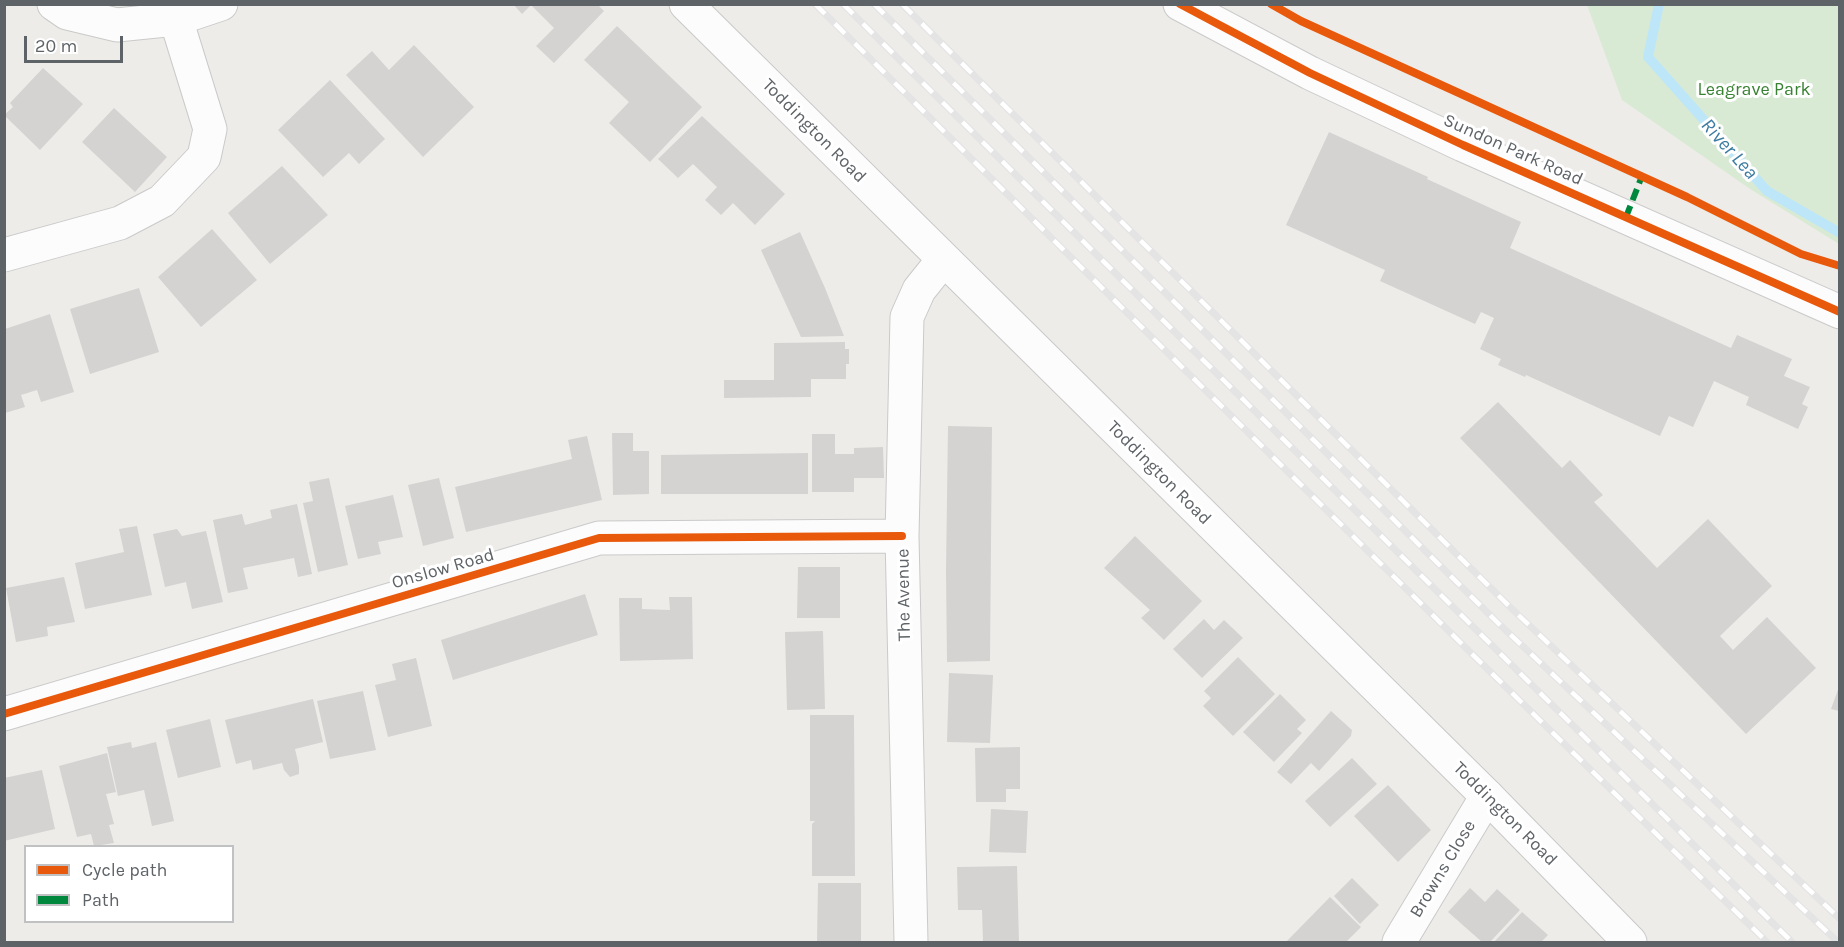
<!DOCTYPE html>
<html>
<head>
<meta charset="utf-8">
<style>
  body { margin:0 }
  #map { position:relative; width:1844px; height:947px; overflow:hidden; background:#eeece9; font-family:Karla,sans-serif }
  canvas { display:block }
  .frame { position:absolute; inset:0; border:6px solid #5e6367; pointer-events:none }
  .legend { position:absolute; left:24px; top:845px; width:210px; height:78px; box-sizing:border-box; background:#fff; border:2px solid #bfc1c2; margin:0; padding:8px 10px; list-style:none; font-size:18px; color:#5e6367 }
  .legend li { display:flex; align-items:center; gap:12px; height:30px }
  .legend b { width:30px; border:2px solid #bfc1c2 }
  .scale { position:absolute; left:24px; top:36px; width:99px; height:27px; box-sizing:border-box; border:3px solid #5e6367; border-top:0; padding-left:8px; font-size:18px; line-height:21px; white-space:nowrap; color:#5e6367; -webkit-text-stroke:4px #fff; paint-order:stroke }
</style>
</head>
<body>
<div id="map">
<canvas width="1844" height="947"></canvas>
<div class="frame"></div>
<ul class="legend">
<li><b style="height:8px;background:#e8590c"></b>Cycle path</li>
<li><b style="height:8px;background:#00873e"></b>Path</li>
</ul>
<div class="scale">20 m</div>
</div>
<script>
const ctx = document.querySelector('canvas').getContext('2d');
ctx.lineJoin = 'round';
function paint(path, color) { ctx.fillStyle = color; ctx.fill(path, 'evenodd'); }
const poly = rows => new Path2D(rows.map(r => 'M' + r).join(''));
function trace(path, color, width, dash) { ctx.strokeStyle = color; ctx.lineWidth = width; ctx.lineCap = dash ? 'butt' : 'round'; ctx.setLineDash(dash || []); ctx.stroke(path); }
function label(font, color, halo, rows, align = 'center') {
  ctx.font = font + ' Karla,sans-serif'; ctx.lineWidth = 6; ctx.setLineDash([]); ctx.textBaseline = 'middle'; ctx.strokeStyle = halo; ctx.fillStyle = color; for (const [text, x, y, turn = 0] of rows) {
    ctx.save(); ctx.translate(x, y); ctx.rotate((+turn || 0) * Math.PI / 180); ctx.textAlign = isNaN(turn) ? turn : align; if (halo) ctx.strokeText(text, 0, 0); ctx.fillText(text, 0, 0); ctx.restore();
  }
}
paint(poly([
  [1587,5,1839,5,1839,244,1750,189,1622,100]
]), '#d9ead4');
trace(poly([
  [1659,4,1648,57,1767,191,1840,233]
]), '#bde6f8', 10);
paint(poly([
  [513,4,597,4,604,11,554,63,536,46,554,28,531,5,522,14],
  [617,26,702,107,650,162,609,123,629,102,584,60],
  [414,45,474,107,423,157,346,75,372,51,389,70],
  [43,68,83,104,40,150,4,115,13,107,10,103],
  [330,80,385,139,359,164,349,153,323,177,278,130],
  [114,108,167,157,135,192,82,142],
  [702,116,785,194,755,225,733,203,721,215,705,200,717,187,693,164,678,178,658,159],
  [1329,132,1428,177,1427,179,1521,222,1510,248,1731,348,1737,335,1792,359,1784,376,1810,387,1802,404,1808,407,1798,429,1746,405,1749,397,1714,381,1693,427,1669,416,1660,436,1526,375,1525,377,1498,365,1501,359,1480,349,1494,318,1481,312,1475,324,1380,281,1385,270,1286,225],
  [282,166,328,215,270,264,228,213],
  [212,229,257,280,201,327,158,277],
  [800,232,825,288,844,336,801,337,761,250],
  [139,288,159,352,90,374,70,309],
  [50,314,74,392,41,402,37,390,21,395,25,407,5,413,5,329],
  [845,342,845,349,849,349,849,364,846,364,846,379,811,379,811,397,724,398,724,380,774,380,774,343],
  [1498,402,1562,468,1570,460,1603,495,1594,502,1657,568,1708,519,1772,586,1720,636,1733,650,1767,617,1816,668,1746,734,1460,438],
  [948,426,992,427,990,661,947,662,946,571],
  [612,433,633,433,633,451,649,451,649,494,613,495],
  [812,434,835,434,835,454,854,454,854,448,883,447,884,478,854,478,854,492,812,492],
  [587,436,602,500,466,532,455,487,572,459,568,440],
  [808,453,808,494,661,494,661,455],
  [329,478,348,565,318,572,303,503,313,501,309,482],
  [439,478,454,538,423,546,408,485],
  [393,495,403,537,378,542,381,554,358,559,345,506],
  [297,504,312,574,298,577,294,558,243,568,248,589,228,593,213,520,242,514,245,525,272,518,270,510],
  [137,526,152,595,85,609,75,563,124,552,119,529],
  [177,529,182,536,206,531,223,602,192,609,186,582,165,587,153,534],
  [1135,536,1202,601,1164,640,1141,618,1150,610,1104,568],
  [798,567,840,567,840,618,797,618],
  [64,577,75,622,47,627,48,636,16,642,6,588],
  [585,594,598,635,453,680,441,640],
  [669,597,692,597,693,659,620,661,619,598,642,598,642,609,670,610],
  [1204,619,1214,630,1224,620,1243,638,1202,678,1173,649],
  [823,631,825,709,787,710,785,632],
  [1238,657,1275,694,1233,736,1203,706,1211,698,1204,691],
  [416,658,432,726,388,737,375,685,396,680,392,664],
  [949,673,993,675,990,743,947,742],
  [1839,687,1839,711,1831,709],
  [363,691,376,750,330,759,317,701],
  [1280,694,1306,720,1297,729,1302,733,1274,762,1243,732],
  [313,699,323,742,295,749,299,766,299,774,290,777,284,770,282,763,253,770,251,760,236,764,225,720],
  [1331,711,1352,730,1351,736,1319,771,1311,763,1291,784,1277,772],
  [810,715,854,715,855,876,812,876,812,824,815,821,810,821],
  [210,719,221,767,178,778,166,730],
  [131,742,132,748,156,742,174,821,152,826,144,790,118,796,107,747],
  [1020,747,1020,789,1006,789,1006,802,976,802,975,748],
  [107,753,116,792,106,794,114,824,109,825,114,843,94,846,91,834,77,837,59,766],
  [1352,758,1377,784,1330,827,1305,801],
  [42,770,55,829,4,841,4,778],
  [1388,785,1431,830,1398,862,1354,816],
  [991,809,1028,811,1026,853,989,852],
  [1017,866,1019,942,983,942,982,910,958,910,957,867],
  [1352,878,1379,905,1360,924,1334,896],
  [818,883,861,883,861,942,817,942],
  [1470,888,1485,902,1497,889,1520,910,1490,942,1482,942,1448,912],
  [1330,897,1361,927,1346,942,1286,942],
  [1522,912,1548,935,1541,942,1494,942]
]), '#d4d3d2');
const minor = poly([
  [54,4,67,13,117,25,176,19,221,4],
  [4,255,120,223,162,201,204,157,210,129,176,19],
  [4,714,599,538,902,536],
  [911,942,902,536,907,317,919,290,943,260],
  [1399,942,1487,796]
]);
const tertiary = poly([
  [1180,4,1310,73,1463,145,1840,312]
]);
const secondary = poly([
  [686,4,1487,796,1630,942]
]);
trace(minor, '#cacaca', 35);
trace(tertiary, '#cacaca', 35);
trace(secondary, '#c8c9c8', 35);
trace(minor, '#fcfcfc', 33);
trace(tertiary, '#fcfcfc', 33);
trace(secondary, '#fcfcfc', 33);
const rail = poly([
  [815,4,1470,652,1767,942],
  [843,4,1792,942],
  [874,4,1498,623,1838,942],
  [902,4,1512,609,1840,919]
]);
trace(rail, '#e3e4e3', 7);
trace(rail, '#fff', 4.5, [14]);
trace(poly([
  [1626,217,1642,176]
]), '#00873e', 6, [12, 6]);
trace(poly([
  [1180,4,1310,73,1463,145,1840,312],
  [1271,4,1301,21,1687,197,1801,254,1840,266],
  [4,714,599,538,902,536]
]), '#e8590c', 8);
label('18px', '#398233', '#fff', [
  ["Leagrave Park",1754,90]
]);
label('18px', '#5e6367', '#fff', [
  ["Toddington Road",814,131,45],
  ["Sundon Park Road",1513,150,24],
  ["Toddington Road",1159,473,45],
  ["Onslow Road",443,569,-16],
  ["The Avenue",904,595,-91],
  ["Toddington Road",1505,814,45],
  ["Browns Close",1443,869,-59]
]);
label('italic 20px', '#3c7ba2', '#fff', [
  ["River Lea",1729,149,48]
]);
</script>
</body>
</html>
